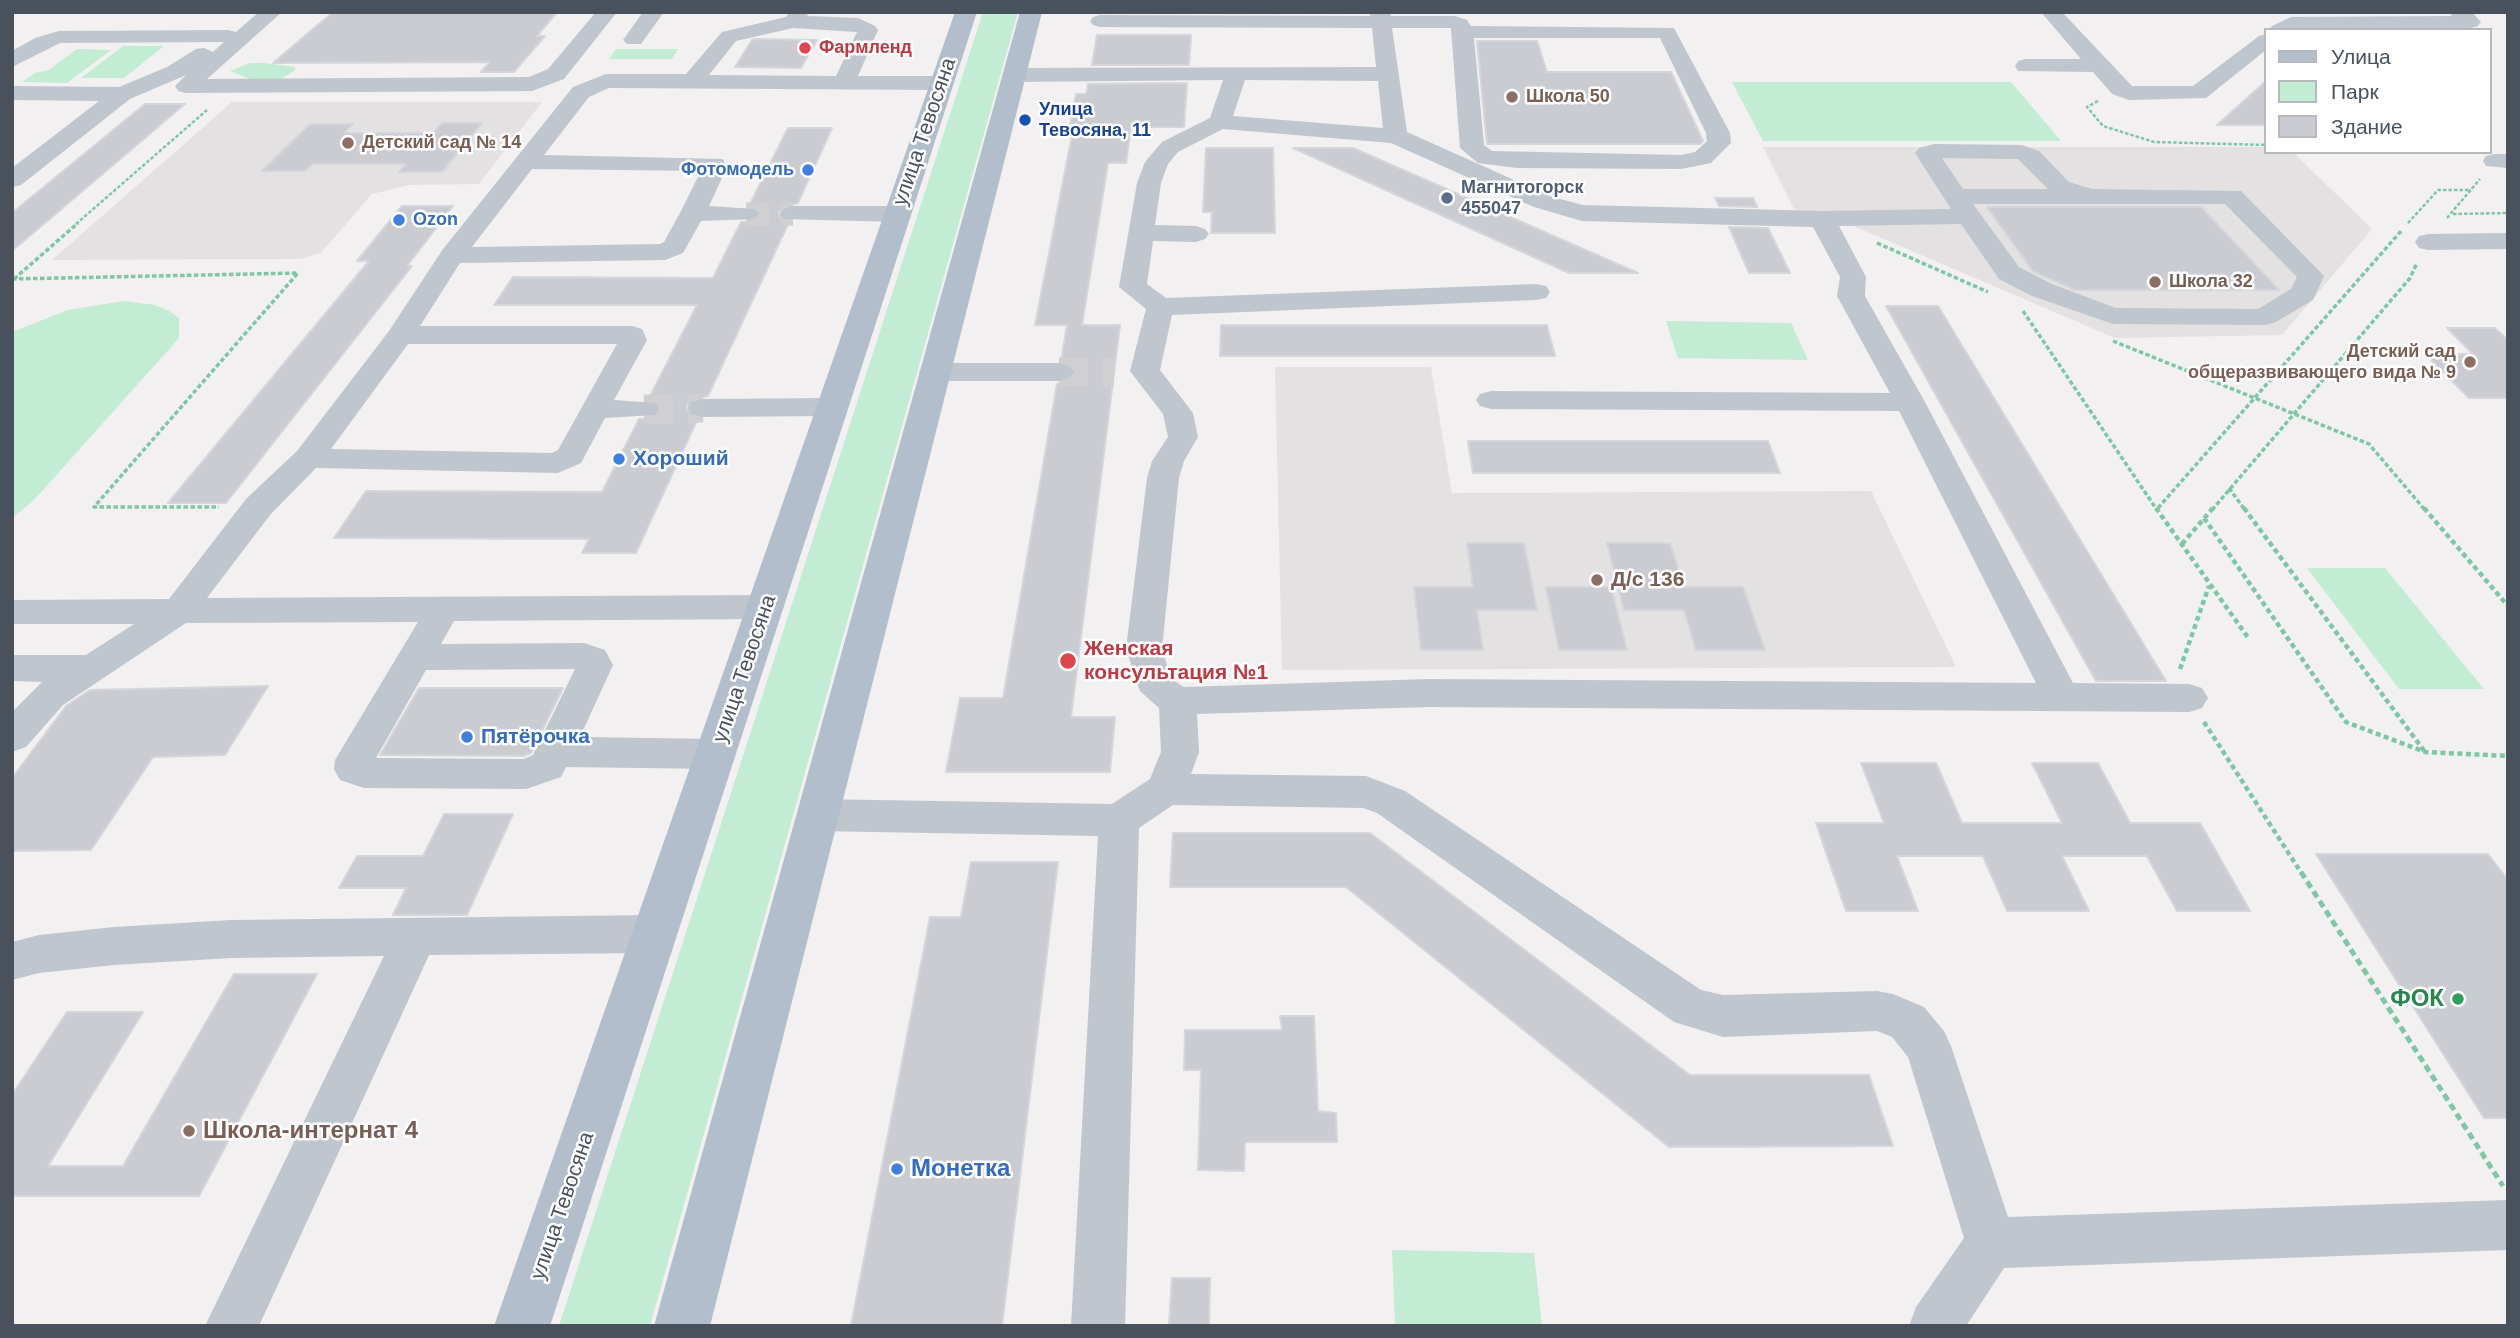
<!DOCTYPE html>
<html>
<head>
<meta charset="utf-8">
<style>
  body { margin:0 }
  #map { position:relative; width:2520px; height:1338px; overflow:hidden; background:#f2f0f0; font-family:Arial,sans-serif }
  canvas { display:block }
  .frame { position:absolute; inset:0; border:14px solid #49525c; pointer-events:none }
  .legend { position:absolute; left:2264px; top:28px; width:228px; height:126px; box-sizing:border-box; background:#fff; border:2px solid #b6babe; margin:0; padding:9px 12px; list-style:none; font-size:21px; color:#49525c }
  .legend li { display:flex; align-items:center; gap:14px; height:35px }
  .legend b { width:35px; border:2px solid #b6babe }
</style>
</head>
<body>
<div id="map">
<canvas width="2520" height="1338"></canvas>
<div class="frame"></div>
<ul class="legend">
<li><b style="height:9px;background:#b2becc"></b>Улица</li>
<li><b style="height:19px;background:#c2ecd4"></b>Парк</li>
<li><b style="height:19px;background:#caccd2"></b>Здание</li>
</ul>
</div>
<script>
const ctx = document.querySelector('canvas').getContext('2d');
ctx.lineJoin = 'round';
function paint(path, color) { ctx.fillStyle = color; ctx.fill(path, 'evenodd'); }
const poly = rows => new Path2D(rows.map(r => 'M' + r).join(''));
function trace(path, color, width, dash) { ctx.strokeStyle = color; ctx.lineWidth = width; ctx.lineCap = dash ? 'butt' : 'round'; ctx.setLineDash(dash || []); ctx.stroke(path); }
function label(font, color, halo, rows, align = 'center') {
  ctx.font = font + ' Arial,sans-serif'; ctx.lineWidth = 5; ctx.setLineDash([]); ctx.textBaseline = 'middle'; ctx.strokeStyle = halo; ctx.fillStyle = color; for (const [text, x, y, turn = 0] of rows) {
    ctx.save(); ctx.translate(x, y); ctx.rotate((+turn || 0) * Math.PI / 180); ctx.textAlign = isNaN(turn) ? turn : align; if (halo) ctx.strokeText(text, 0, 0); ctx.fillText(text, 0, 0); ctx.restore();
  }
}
paint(poly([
  [232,102,542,102,479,184,409,185,372,194,321,253,301,259,52,260],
  [1763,147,2266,147,2266,152,2293,152,2372,229,2282,335,2115,338,1835,218,1794,209],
  [1275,367,1431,367,1452,493,1871,491,1956,667,1282,670]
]), '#e3e1e1');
paint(poly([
  [983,12,1018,12,650,1326,559,1326],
  [123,46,164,46,124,78,81,78],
  [77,49,111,50,67,83,22,82,35,73,49,70],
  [616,49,678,49,672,59,609,59],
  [250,63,264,63,295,67,294,71,277,81,253,80,230,71],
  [1732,82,2011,82,2061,141,1763,141],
  [124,301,155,305,169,311,179,318,179,338,35,499,12,518,12,332,68,310],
  [1666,321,1791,323,1808,360,1678,358],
  [2307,568,2385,568,2484,689,2399,689],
  [1392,1250,1534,1253,1542,1326,1395,1326]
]), '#c2ecd4');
const building = poly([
  [333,12,557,12,537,36,545,36,514,72,481,72,490,62,273,63,333,12],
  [1097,35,1191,35,1189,65,1092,65,1097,35],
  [752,40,755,39,817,40,801,68,735,67,752,40],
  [1477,41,1537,41,1547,72,1671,72,1703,141,1700,144,1487,144,1477,41],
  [2266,81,2266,125,2217,125,2266,81],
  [1187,83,1184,127,1131,127,1126,163,1108,163,1082,325,1120,325,1071,717,1115,717,1110,772,946,772,960,698,1003,698,1057,384,1070,381,1077,372,1071,364,1061,361,1067,325,1035,325,1073,130,1069,130,1076,94,1086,94,1088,84,1187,83],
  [145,104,185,104,12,251,12,213,145,104],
  [442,123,482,123,442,172,399,172,406,164,312,164,305,171,262,171,310,124,353,124,344,133,433,133,442,123],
  [788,128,832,128,798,203,783,207,778,212,782,221,789,222,708,396,691,399,686,407,690,415,698,418,636,553,582,553,589,539,334,538,366,491,602,492,639,419,655,418,661,410,657,402,648,400,697,305,494,305,513,277,713,278,741,222,755,222,761,216,757,207,749,206,788,128],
  [1206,148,1273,148,1275,233,1211,233,1212,212,1203,212,1206,148],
  [1293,148,1353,148,1638,273,1569,273,1293,148],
  [1715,198,1753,198,1757,207,1719,206,1715,198],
  [402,206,453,206,407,266,412,266,226,503,168,503,369,261,357,261,402,206],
  [1987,207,2201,207,2279,290,2075,290,2033,271,1987,207],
  [1729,227,1768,228,1790,273,1749,273,1729,227],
  [1886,306,1938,306,2166,681,2096,681,1886,306],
  [1221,325,1547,325,1555,356,1220,356,1221,325],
  [2447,328,2495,328,2508,340,2508,398,2469,398,2425,354,2473,354,2447,328],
  [1468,441,1768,441,1780,473,1473,473,1468,441],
  [1467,543,1524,543,1537,610,1477,610,1483,650,1421,650,1414,587,1473,587,1467,543],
  [1607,543,1670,543,1684,587,1743,587,1765,650,1696,650,1684,610,1624,610,1607,543],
  [1546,587,1611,587,1627,650,1559,650,1546,587],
  [268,686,225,755,153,757,91,850,12,851,12,778,66,706,90,690,268,686],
  [419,688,563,688,531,753,523,756,380,755,419,688],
  [1861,763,1936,763,1962,823,2062,823,2032,763,2098,763,2130,823,2200,823,2250,911,2177,911,2147,856,2062,856,2089,911,2007,911,1983,856,1897,856,1918,911,1846,911,1816,823,1884,823,1861,763],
  [444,814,513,814,467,915,393,915,406,888,339,888,357,856,423,856,444,814],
  [1173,833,1370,833,1690,1075,1869,1075,1893,1146,1669,1147,1346,887,1170,887,1173,833],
  [2316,854,2488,854,2508,880,2508,1118,2484,1118,2316,854],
  [971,862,1058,862,1002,1326,851,1326,930,917,961,917,971,862],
  [234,974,317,974,199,1196,12,1196,12,1095,67,1012,143,1012,48,1166,123,1166,234,974],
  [1280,1016,1314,1016,1318,1111,1336,1113,1337,1142,1245,1142,1244,1171,1198,1170,1201,1070,1184,1070,1185,1030,1282,1030,1280,1016],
  [1172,1278,1210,1278,1209,1326,1169,1326,1172,1278]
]);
paint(building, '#caccd2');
trace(building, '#d4d6db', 2);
trace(poly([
  [746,214,793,214]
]), '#d0d0d2', 23, [23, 11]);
trace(poly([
  [1059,372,1114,372],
  [644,409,703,408]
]), '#d0d0d2', 29, [29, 15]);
trace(poly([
  [2098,101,2087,107,2103,126,2154,142,2266,145],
  [2453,214,2508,213],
  [2447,218,2480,179],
  [2408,223,2438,190,2471,190],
  [76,224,207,110]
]), '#7dc7a6', 2.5, [3.5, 2]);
trace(poly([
  [1877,243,1988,292],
  [12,279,298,273,94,507,219,507],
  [14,279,78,223],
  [2023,311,2157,510],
  [2113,341,2369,444,2425,510],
  [2229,488,2245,510],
  [2158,508,2402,230],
  [2212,510,2410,278,2417,263]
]), '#7dc7a6', 3.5, [4.5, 2.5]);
trace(poly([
  [2156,508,2249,639],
  [2244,508,2425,752],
  [2424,508,2508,606],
  [2204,518,2346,722,2425,752,2508,756],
  [2182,544,2213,508],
  [2180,669,2209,586],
  [2204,722,2302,874]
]), '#7dc7a6', 4.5, [5, 3.5]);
trace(poly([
  [2301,872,2503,1186]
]), '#7dc7a6', 5, [7, 4.5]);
paint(poly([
  [259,12,282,12,207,79,529,77,548,69,596,12,617,12,564,79,532,91,186,93,178,91,175,86,186,75,130,99,21,185,12,187,12,168,99,101,12,100,12,86,119,87,167,67,196,49,204,48,213,52,224,42,60,43,12,67,12,51,35,38,59,31,228,30,236,32,259,12],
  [643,12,664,12,641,44,627,44,623,40,643,12],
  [790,12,810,12,807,16,858,18,875,26,878,30,858,76,942,76,950,78,953,83,950,88,942,90,609,88,589,97,544,155,723,159,727,167,709,206,755,209,759,214,755,219,701,221,683,253,665,260,460,263,420,326,632,326,642,329,647,340,614,400,655,403,659,409,655,415,605,418,581,463,558,473,316,468,270,515,207,598,766,595,778,598,784,607,778,616,766,619,454,621,441,644,584,643,605,650,613,665,580,737,716,739,730,743,735,754,730,765,716,769,566,767,561,777,526,789,364,788,340,780,334,769,335,760,418,622,186,623,63,705,26,747,12,752,12,712,42,682,12,681,12,655,86,655,134,624,12,624,12,600,169,599,246,499,297,451,389,331,443,249,573,87,606,74,686,74,722,32,786,17,790,12],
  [793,28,857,32,836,76,709,75,736,41,793,28],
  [532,169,701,171,680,213,664,242,660,244,472,247,532,169],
  [408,344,617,344,558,450,552,453,331,449,408,344],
  [575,669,533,755,524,759,376,758,426,670,575,669],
  [1370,12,1390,12,1391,16,1455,16,1467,20,1471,26,1674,28,1730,133,1731,143,1711,163,1681,169,1517,168,1478,163,1460,148,1451,28,1392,28,1407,132,1552,197,1583,205,1822,211,1951,209,1915,153,1919,148,1934,144,2022,145,2039,151,2069,182,2092,189,2241,191,2324,276,2313,300,2274,323,2264,325,2113,324,2032,296,1999,279,1961,224,1839,226,1866,277,1865,296,1925,402,2073,683,2189,684,2202,688,2208,698,2202,708,2189,712,1429,707,1197,714,1199,752,1191,774,1366,776,1405,791,1701,990,1723,995,1877,991,1893,994,1924,1007,1944,1031,1951,1046,2008,1217,2508,1200,2508,1250,2004,1268,1966,1326,1909,1326,1916,1307,1964,1238,1908,1057,1892,1037,1877,1031,1723,1037,1674,1022,1377,813,1363,808,1173,805,1139,828,1125,1326,1071,1326,1098,836,817,831,803,826,797,815,803,804,817,799,1112,804,1150,779,1161,752,1159,708,1140,691,1126,649,1147,478,1152,461,1168,437,1163,414,1130,371,1146,309,1119,287,1137,183,1145,162,1162,142,1210,118,1223,80,1014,82,1006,80,1003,75,1006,70,1014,68,1376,67,1372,28,1100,27,1093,25,1090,21,1093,17,1100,15,1370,16,1370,12],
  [1474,38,1660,38,1706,133,1707,141,1695,152,1681,155,1492,151,1484,145,1474,38],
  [1245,80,1378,81,1383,128,1233,116,1245,80],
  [1223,129,1391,143,1534,207,1582,221,1813,227,1840,277,1837,296,1890,393,1491,391,1480,394,1476,400,1480,406,1491,409,1899,411,2036,683,1429,679,1184,687,1176,682,1170,675,1162,649,1179,478,1184,461,1198,437,1193,413,1160,370,1172,315,1536,300,1546,298,1550,292,1546,286,1536,284,1166,298,1147,284,1153,241,1196,242,1205,239,1209,234,1205,229,1196,226,1155,225,1161,183,1168,164,1178,152,1223,129],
  [1942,158,2018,159,2048,189,1963,189,1942,158],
  [1973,204,2225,204,2297,277,2291,289,2258,309,2116,308,2052,284,2019,267,1973,204],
  [2041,12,2062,12,2132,86,2193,86,2259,36,2266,34,2266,50,2206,98,2129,100,2112,94,2093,72,2018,71,2015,66,2018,61,2026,59,2081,59,2041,12],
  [2449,12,2472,12,2481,22,2478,26,2471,28,2269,30,2272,26,2291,17,2452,16,2449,12],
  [2495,154,2508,154,2508,168,2486,166,2483,161,2486,156,2495,154],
  [793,206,897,206,906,209,910,214,906,219,897,222,784,219,780,214,784,209,793,206],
  [2508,233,2508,249,2428,250,2419,248,2415,242,2419,236,2428,234,2508,233],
  [934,363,1059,363,1069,366,1074,372,1069,378,1059,381,934,381,924,378,919,372,924,366,934,363],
  [831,398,842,401,846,407,842,413,831,416,703,417,692,414,688,408,692,402,703,399,831,398],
  [655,915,670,921,677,934,670,947,655,953,429,955,259,1326,205,1326,384,956,231,958,114,965,39,973,12,980,12,942,39,935,114,927,231,920,655,915]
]), '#bfc6cd');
paint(poly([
  [955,12,977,12,550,1326,494,1326,955,12],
  [1020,12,1042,12,710,1326,654,1326,1020,12]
]), '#b2becc');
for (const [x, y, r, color] of [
  [805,48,7,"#e0444e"],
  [1512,97,7,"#8d6e63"],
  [1025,120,7,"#1a4fb4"],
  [348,143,7,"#8d6e63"],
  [808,170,7,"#3f7fe0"],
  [1447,198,7,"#5c6f8a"],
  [399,220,7,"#3f7fe0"],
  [2155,282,7,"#8d6e63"],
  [2470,362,7,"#8d6e63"],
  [619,459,7,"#3f7fe0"],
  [1597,580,7,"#8d6e63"],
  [1068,661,9,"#e0444e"],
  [467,737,7,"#3f7fe0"],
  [2458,999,7,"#2e9e5b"],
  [189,1131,7,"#8d6e63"],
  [897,1169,7,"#3f7fe0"]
]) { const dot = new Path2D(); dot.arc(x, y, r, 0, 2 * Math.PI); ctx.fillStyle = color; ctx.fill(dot); trace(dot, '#fff', 2.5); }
label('bold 18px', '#be3a42', '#fff', [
  ["Фармленд",819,48]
], 'left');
label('bold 18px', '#785e54', '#fff', [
  ["Школа 50",1526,97],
  ["Детский сад № 14",362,143],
  ["Школа 32",2169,282],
  ["Детский сад",2456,352,"right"],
  ["общеразвивающего вида № 9",2456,373,"right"]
], 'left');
label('bold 18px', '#164399', '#fff', [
  ["Улица",1039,110],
  ["Тевосяна, 11",1039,131]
], 'left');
label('bold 18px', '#366cbe', '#fff', [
  ["Фотомодель",794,170],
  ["Ozon",413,220,"left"]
], 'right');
label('bold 18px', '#4e5e75', '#fff', [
  ["Магнитогорск",1461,188],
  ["455047",1461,209]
], 'left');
label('21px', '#49525c', '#fff', [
  ["улица Тевосяна",925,132,-71],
  ["улица Тевосяна",745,669,-71],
  ["улица Тевосяна",563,1206,-71]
]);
label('bold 21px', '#366cbe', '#fff', [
  ["Хороший",633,459],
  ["Пятёрочка",481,737]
], 'left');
label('bold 21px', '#785e54', '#fff', [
  ["Д/с 136",1611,580]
], 'left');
label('bold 21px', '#be3a42', '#fff', [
  ["Женская",1084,649],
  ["консультация №1",1084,673]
], 'left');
label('bold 24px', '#27864d', '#fff', [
  ["ФОК",2444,999]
], 'right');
label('bold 24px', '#785e54', '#fff', [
  ["Школа-интернат 4",203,1131]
], 'left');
label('bold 24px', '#366cbe', '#fff', [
  ["Монетка",911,1169]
], 'left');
</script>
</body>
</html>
